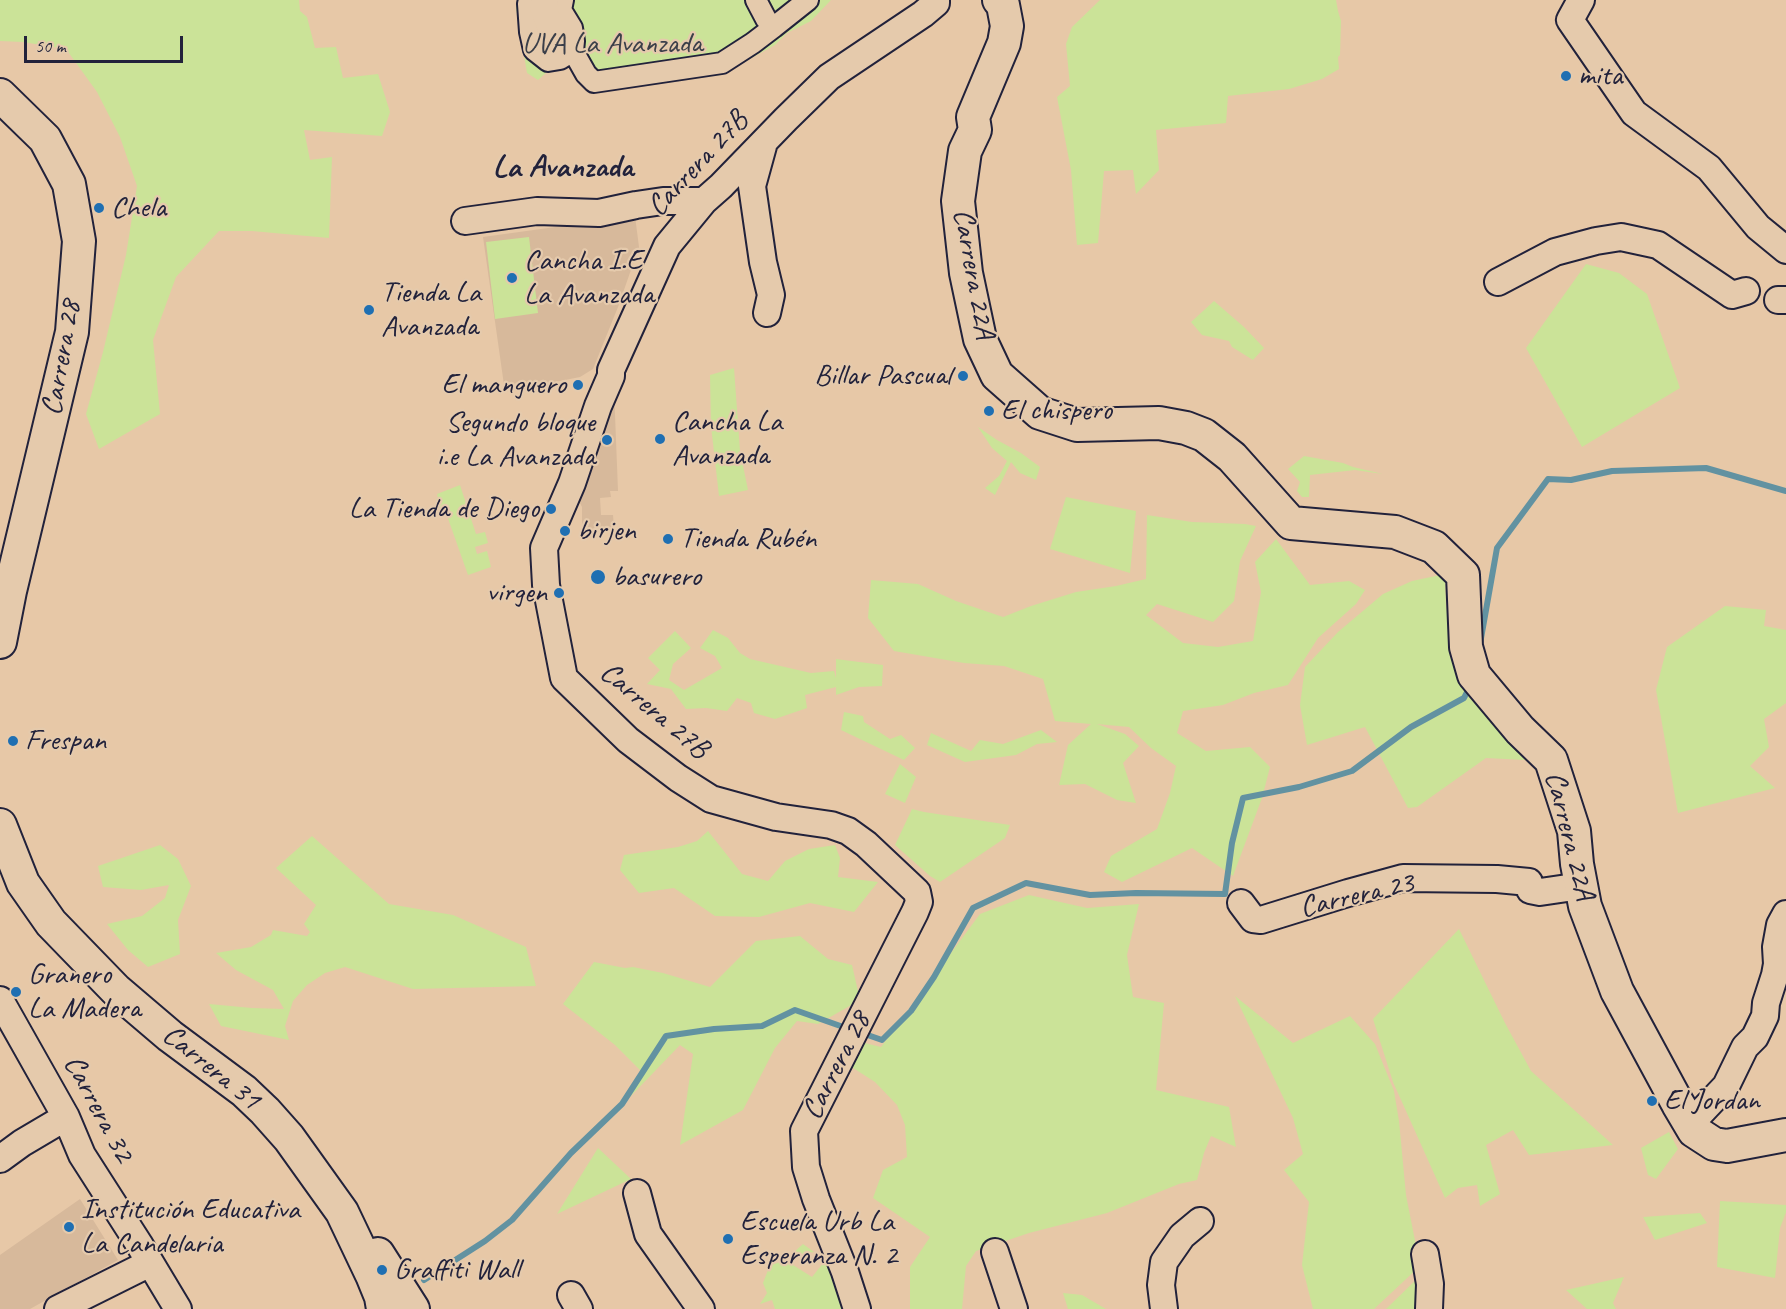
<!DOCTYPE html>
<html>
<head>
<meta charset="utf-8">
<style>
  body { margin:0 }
  #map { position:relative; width:1786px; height:1309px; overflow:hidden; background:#e7c8a7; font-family:Caveat,sans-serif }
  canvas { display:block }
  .scale { position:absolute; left:24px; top:36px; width:159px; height:27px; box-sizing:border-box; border:3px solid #22223b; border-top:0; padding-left:8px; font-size:18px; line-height:21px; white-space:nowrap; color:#22223b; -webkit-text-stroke:4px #e5caac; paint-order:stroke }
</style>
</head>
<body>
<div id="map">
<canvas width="1786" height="1309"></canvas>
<div class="scale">50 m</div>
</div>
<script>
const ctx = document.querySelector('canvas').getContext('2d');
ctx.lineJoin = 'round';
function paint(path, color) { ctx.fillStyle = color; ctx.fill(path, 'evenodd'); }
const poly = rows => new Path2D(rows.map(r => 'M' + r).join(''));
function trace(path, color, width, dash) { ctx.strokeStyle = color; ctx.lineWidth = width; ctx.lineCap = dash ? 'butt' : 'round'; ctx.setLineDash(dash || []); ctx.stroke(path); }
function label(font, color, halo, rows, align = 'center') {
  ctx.font = font + ' Caveat,sans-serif'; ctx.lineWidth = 4.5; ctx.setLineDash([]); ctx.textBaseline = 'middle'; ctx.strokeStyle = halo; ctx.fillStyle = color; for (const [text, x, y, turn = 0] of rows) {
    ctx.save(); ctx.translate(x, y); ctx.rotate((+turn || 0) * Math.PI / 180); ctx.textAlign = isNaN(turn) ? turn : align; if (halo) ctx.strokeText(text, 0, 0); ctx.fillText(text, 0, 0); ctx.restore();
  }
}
paint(poly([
  [635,216,639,247,618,307,593,369,580,377,505,392,483,237],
  [614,389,618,491,610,491,611,497,600,498,601,515,613,515,614,527,582,530,582,507,579,501],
  [80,1199,118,1260,30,1309,0,1309,0,1255]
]), '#d7b99b');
paint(poly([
  [0,0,299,0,300,11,307,17,315,48,336,47,343,78,378,74,390,112,382,136,304,130,310,160,332,157,329,238,252,231,219,231,176,277,153,340,160,414,99,449,86,414,103,352,126,255,137,186,120,137,97,92,66,49,23,42,0,41],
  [517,0,831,0,811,21,787,33,775,45,721,75,610,89,594,93,570,59,547,72,538,80,527,73,516,8],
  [1100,0,1336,0,1338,11,1341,21,1340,55,1338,57,1339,69,1322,79,1289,89,1228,96,1226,123,1156,130,1159,170,1136,194,1133,170,1104,171,1098,243,1077,245,1071,170,1057,97,1070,86,1066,44,1072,27],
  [529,237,538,313,495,319,486,242],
  [1586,264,1619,273,1647,294,1680,388,1582,447,1526,348],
  [1214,301,1244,327,1264,348,1253,360,1232,347,1229,341,1202,335,1191,322],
  [734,368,740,451,748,490,719,496,711,426,710,375],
  [978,427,997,440,1021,453,1040,467,1036,480,1020,473,1011,462,995,495,985,488,999,476,1007,461,992,448],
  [1304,456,1343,463,1353,467,1383,474,1355,470,1310,475,1309,497,1302,497,1297,491,1300,482,1288,469],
  [460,485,476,534,485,532,488,543,475,547,477,554,487,551,491,567,468,575,445,510,440,511,436,499,438,498,437,494],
  [1066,497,1136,511,1130,573,1050,549],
  [1147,515,1192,522,1245,524,1256,526,1240,561,1234,601,1213,622,1157,604,1146,615,1183,643,1218,647,1253,641,1261,592,1255,562,1276,539,1310,585,1349,581,1365,590,1356,604,1318,638,1288,685,1254,693,1223,705,1183,711,1177,733,1206,751,1250,747,1270,767,1262,798,1233,876,1192,848,1122,882,1104,872,1111,856,1157,829,1170,793,1176,766,1151,748,1129,727,1097,724,1125,734,1139,746,1123,763,1136,803,1117,800,1085,784,1059,785,1068,745,1091,724,1055,721,1043,679,1004,666,964,663,894,651,868,618,871,580,918,584,956,601,1003,617,1031,606,1076,592,1116,586,1146,579],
  [1445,574,1446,606,1453,640,1467,675,1525,760,1486,758,1417,807,1408,808,1365,727,1307,745,1300,705,1305,667,1338,632,1383,594,1412,581],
  [1725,606,1766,610,1764,626,1786,630,1786,703,1764,719,1769,747,1750,766,1775,788,1678,813,1656,690,1667,647],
  [713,630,728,638,740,653,750,659,811,673,834,671,836,678,836,659,883,665,882,686,859,687,836,695,836,687,805,695,807,708,775,719,754,713,751,703,737,698,727,711,706,708,686,709,671,689,647,684,660,670,648,658,675,631,691,648,673,664,669,680,684,690,722,668,715,656,700,648],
  [844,712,863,716,864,722,890,739,901,735,915,748,904,760,841,730],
  [1041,730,1057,742,1037,744,1016,755,965,762,927,745,931,733,971,751,980,740,1003,744],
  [900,764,916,777,905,803,885,794],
  [912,809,924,812,1010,825,1005,838,940,882,930,876,895,845],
  [708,831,742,874,768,881,785,861,809,849,835,845,840,858,838,877,878,882,854,912,810,903,759,917,715,916,674,888,639,893,620,870,624,855,678,847,697,841],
  [312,836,389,904,453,915,526,947,536,986,413,989,345,967,325,973,307,985,293,1001,285,1026,289,1040,221,1026,209,1004,252,1008,284,1009,273,990,236,970,216,953,251,947,271,935,273,930,307,936,310,932,304,924,316,905,276,868],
  [160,845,178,859,191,886,178,920,180,954,148,967,128,950,107,924,142,916,165,898,169,885,141,890,103,887,98,866],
  [1029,895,1087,908,1139,904,1127,955,1133,997,1164,1003,1156,1090,1229,1107,1236,1147,1211,1136,1204,1153,1197,1180,1179,1184,1107,1213,1029,1233,976,1251,966,1266,962,1309,910,1309,910,1267,930,1237,873,1198,883,1170,907,1157,905,1125,897,1105,875,1082,850,1066,861,1042,881,1047,980,914],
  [1459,929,1505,1023,1531,1071,1613,1145,1529,1155,1513,1130,1486,1145,1500,1194,1480,1206,1477,1185,1458,1188,1445,1198,1393,1082,1373,1019],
  [800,936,828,959,852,965,860,1000,818,1024,797,1021,775,1048,743,1110,680,1145,693,1054,680,1045,629,1098,642,1072,615,1045,563,1004,594,962,625,968,633,967,663,973,710,987,756,941],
  [1235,996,1293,1043,1350,1016,1375,1044,1394,1091,1399,1121,1406,1195,1420,1266,1374,1309,1313,1309,1302,1265,1309,1202,1284,1170,1303,1154,1293,1118],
  [1669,1132,1678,1149,1656,1179,1648,1175,1641,1148],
  [598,1148,631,1179,557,1214],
  [1720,1201,1786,1205,1786,1212,1780,1228,1775,1278,1717,1267],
  [1700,1213,1707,1223,1655,1240,1643,1217],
  [803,1244,814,1252,797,1255,793,1265,812,1277,824,1262,838,1281,844,1309,775,1309,772,1300,760,1304,767,1293,763,1283,770,1265,784,1261],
  [1424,1272,1425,1309,1386,1309],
  [1624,1277,1613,1303,1616,1309,1587,1309,1566,1290],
  [1063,1293,1082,1295,1106,1309,1068,1309]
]), '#cbe398');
trace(poly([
  [1480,644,1497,548,1548,479,1571,480,1612,471,1706,468,1786,491],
  [859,1032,882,1040,911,1011,934,977,973,908,1026,883,1090,895,1136,893,1225,894,1232,843,1243,798,1299,787,1352,771,1411,727,1464,698,1470,686],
  [424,1280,485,1241,512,1220,571,1153,622,1104,666,1036,714,1029,762,1026,795,1010,849,1029]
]), '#6292a1', 6);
const pedestrian = poly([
  [529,0,528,4,530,32,534,50,548,61,560,59,573,51],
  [563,0,561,10,572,28,574,41,573,51,586,74,594,82,722,63,753,43,774,27],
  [756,0,766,19,774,27,808,0]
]);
const minor = poly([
  [545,0,543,7,555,39],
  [1581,0,1570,20,1634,113,1709,168,1758,227,1786,250],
  [763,146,752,186,763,262,771,295,767,313],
  [465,221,537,211,599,213,636,205,663,201,704,201],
  [1498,282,1555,252,1596,241,1621,237,1658,245,1732,295,1746,291],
  [1778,300,1786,300],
  [1241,903,1253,919,1261,920,1348,893,1403,878,1497,879,1529,882,1530,890,1540,892,1581,886],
  [0,1000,66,1117,82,1155,139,1244,178,1309],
  [1691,1123,1726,1086,1745,1047,1755,1037,1765,1016,1766,1003,1775,975,1777,964,1776,947,1780,925,1786,914],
  [0,1159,22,1143,66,1117],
  [637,1193,648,1234,701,1309],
  [995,1252,1014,1309],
  [1425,1254,1430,1284,1429,1309],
  [571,1295,579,1309],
  [58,1309,150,1263],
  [857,1309,845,1272,816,1199,806,1167,804,1131,915,912,919,902,917,892,866,844,848,831,831,825,776,817,711,799,678,778,628,740,564,678,546,585,544,548,572,483,598,406,611,376,611,370,667,246,704,201,721,186,786,119,829,77,923,14,936,3,936,0],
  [1164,1309,1161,1285,1164,1262,1182,1236,1200,1221]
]);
const tertiary = poly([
  [999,0,1003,5,1007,26,1004,43,973,117,975,130,965,151,958,201,966,273,980,339,997,375,1040,413,1077,425,1159,423,1186,428,1204,435,1232,457,1291,523,1395,532,1434,547,1463,575,1466,647,1474,675,1520,730,1551,760,1574,831,1577,864,1585,906,1617,991,1678,1104,1694,1131,1714,1144,1727,1146,1786,1135],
  [0,95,45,139,69,184,79,241,72,332,10,591,0,642],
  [0,825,23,883,51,923,116,990,170,1036,244,1091,265,1111,289,1138,342,1212,372,1275,381,1297,383,1309],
  [378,1254,413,1309]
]);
trace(pedestrian, '#22223b', 24);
trace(minor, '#22223b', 30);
trace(tertiary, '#22223b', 36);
trace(pedestrian, '#e5caac', 20);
trace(minor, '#e5caac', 26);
trace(tertiary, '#e5caac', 32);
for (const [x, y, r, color] of [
  [1566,76,6,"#1f6fb2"],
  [99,208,6,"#1f6fb2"],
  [512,278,6,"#1f6fb2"],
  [369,310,6,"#1f6fb2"],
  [963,376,6,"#1f6fb2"],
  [578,385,6,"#1f6fb2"],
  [989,411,6,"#1f6fb2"],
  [660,439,6,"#1f6fb2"],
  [607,440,6,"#1f6fb2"],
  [551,509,6,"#1f6fb2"],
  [565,531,6,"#1f6fb2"],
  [668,539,6,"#1f6fb2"],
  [598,577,8,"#1f6fb2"],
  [559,593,6,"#1f6fb2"],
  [13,741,6,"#1f6fb2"],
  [16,992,6,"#1f6fb2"],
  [1652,1101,6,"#1f6fb2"],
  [69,1227,6,"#1f6fb2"],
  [728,1239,6,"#1f6fb2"],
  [382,1270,6,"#1f6fb2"]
]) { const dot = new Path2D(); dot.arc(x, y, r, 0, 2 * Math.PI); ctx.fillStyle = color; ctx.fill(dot); trace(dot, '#e5caac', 2); }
label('30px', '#3b3f49', '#e5caac', [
  ["UVA La Avanzada",612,44]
]);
label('30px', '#22223b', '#e5caac', [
  ["mita",1578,76],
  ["Chela",111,208],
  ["Cancha I.E",524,261],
  ["La Avanzada",524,295],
  ["Tienda La",381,293],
  ["Avanzada",381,327],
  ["Billar Pascual",951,376,"right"],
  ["El manguero",566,385,"right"],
  ["El chispero",1001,411],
  ["Cancha La",672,422],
  ["Avanzada",672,456],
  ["Segundo bloque",595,423,"right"],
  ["i.e La Avanzada",595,457,"right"],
  ["La Tienda de Diego",539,509,"right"],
  ["birjen",577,531],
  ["Tienda Rubén",680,539],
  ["basurero",612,577],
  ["virgen",547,593,"right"],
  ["Frespan",25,741],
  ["Granero",28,975],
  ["La Madera",28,1009],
  ["El Jordan",1664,1101],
  ["Institución Educativa",81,1210],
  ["La Candelaria",81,1244],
  ["Escuela Urb La",740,1222],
  ["Esperanza N. 2",740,1256],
  ["Graffiti Wall",394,1270]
], 'left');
label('30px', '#22223b', '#e5caac', [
  ["Carrera 27B",698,164,-47],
  ["Carrera 22A",973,274,80],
  ["Carrera 28",62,358,-80],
  ["Carrera 27B",654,711,40],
  ["Carrera 22A",1569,836,76],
  ["Carrera 23",1357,896,-13],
  ["Carrera 28",837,1066,-63],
  ["Carrera 31",211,1068,39],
  ["Carrera 32",98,1109,62]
]);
label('bold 32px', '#22223b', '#e5caac', [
  ["La Avanzada",563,168]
]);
</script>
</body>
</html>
